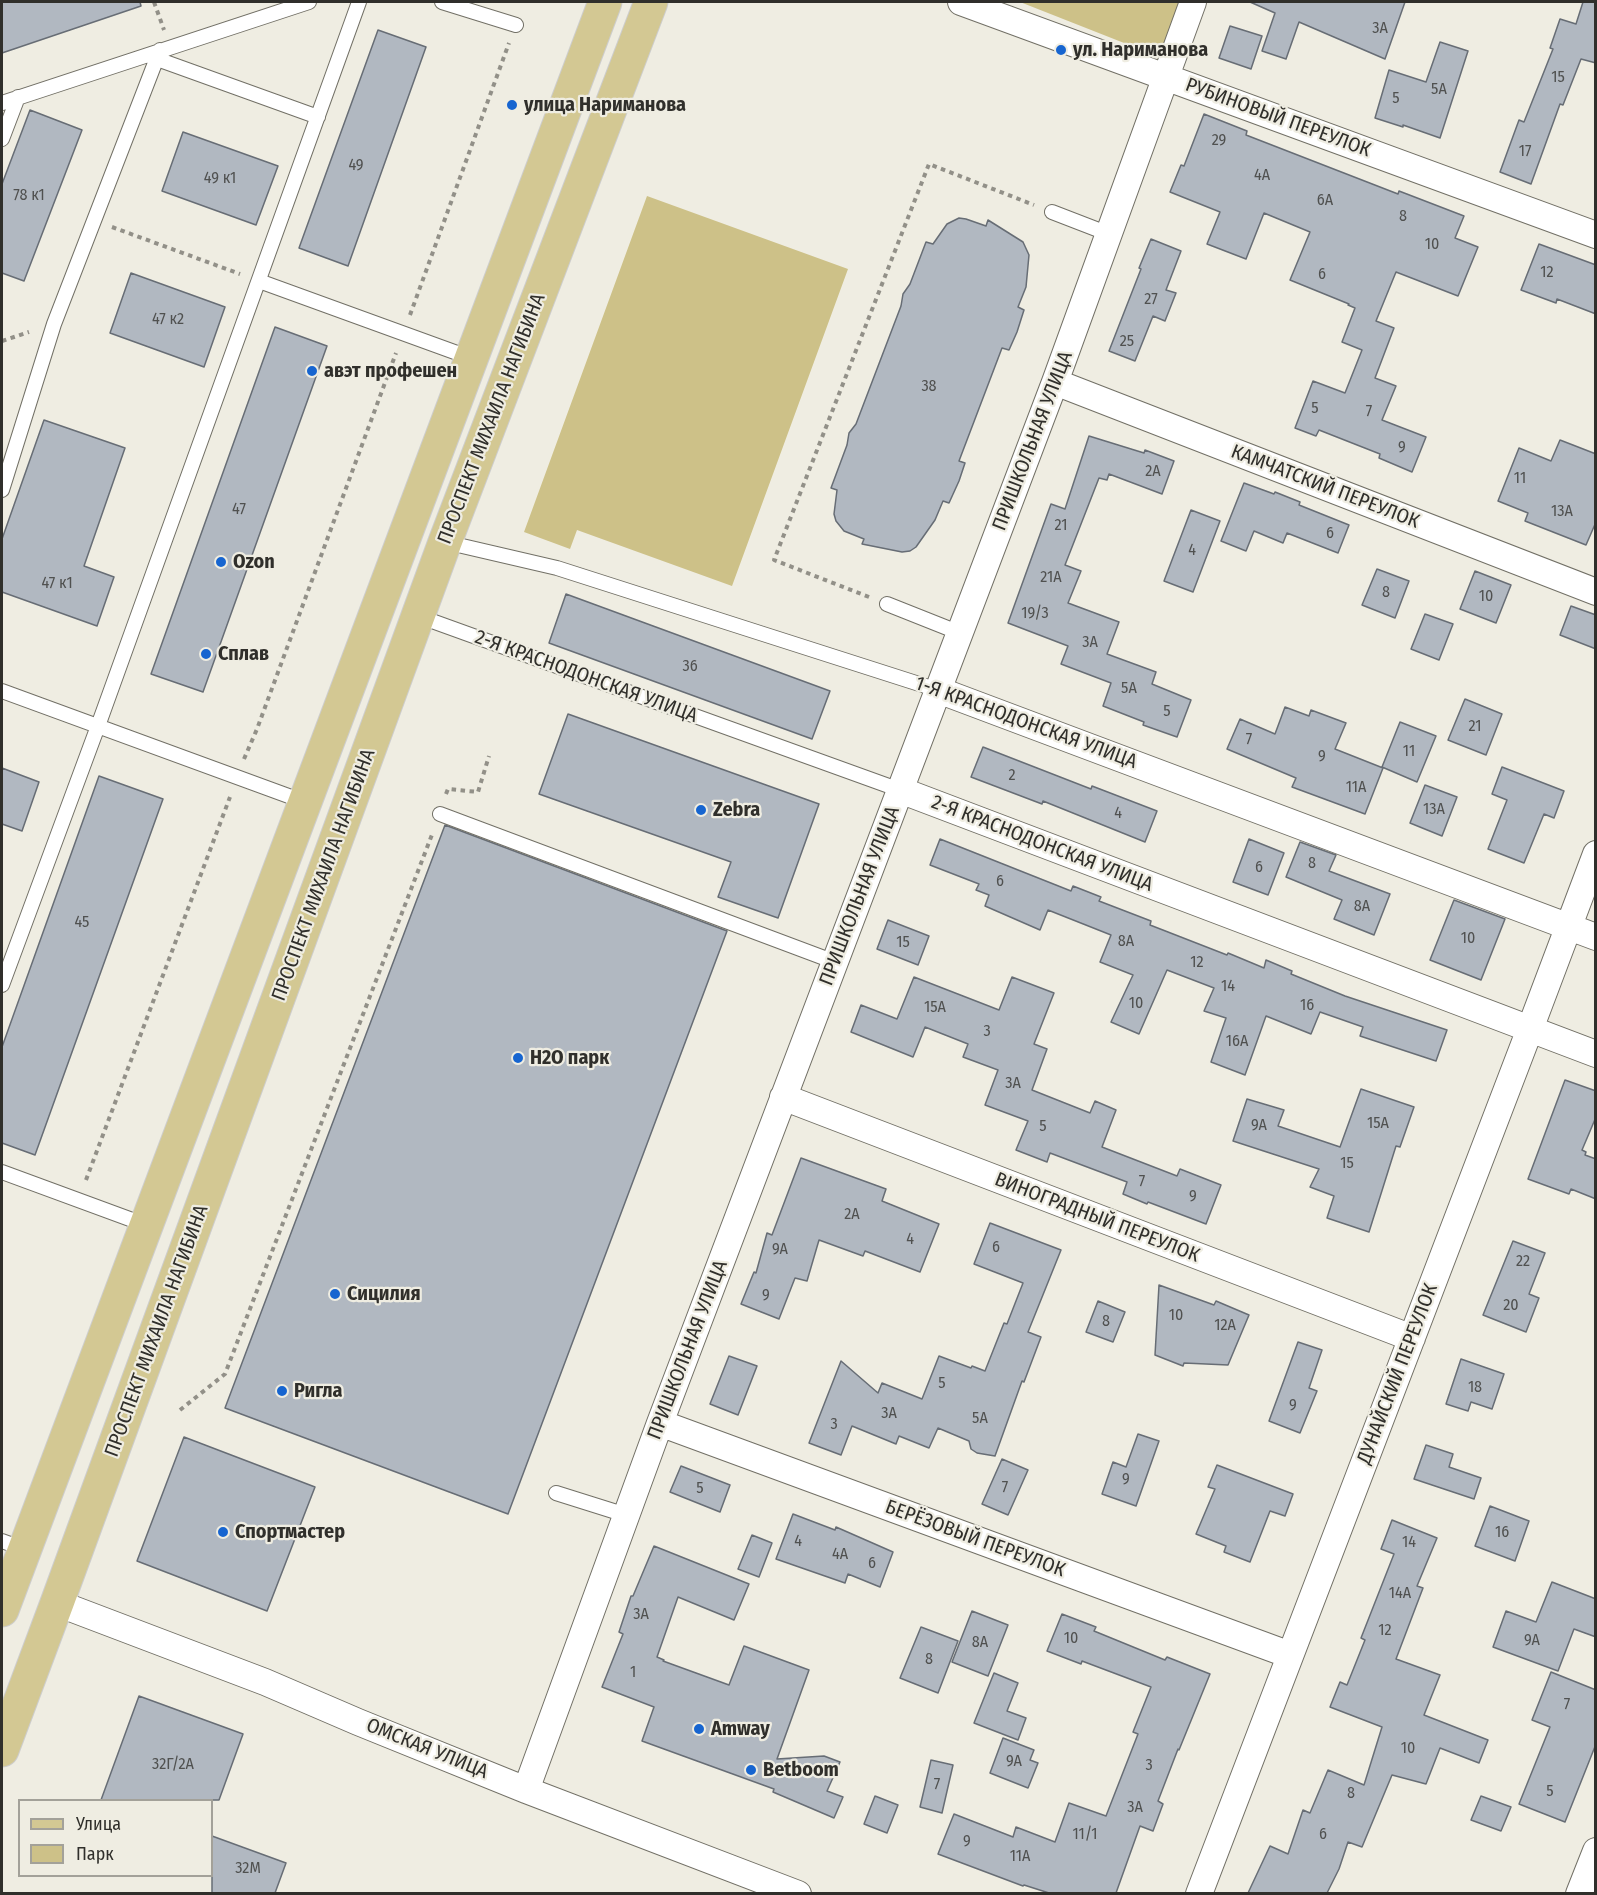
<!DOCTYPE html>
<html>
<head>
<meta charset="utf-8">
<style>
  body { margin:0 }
  #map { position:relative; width:1597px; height:1895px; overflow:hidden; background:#efede2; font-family:"Fira Sans Condensed",sans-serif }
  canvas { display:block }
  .frame { position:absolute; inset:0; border:3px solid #302f2b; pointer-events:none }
  .legend { position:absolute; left:18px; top:1799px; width:195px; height:78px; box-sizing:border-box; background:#efede2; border:2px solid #a3a199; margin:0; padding:8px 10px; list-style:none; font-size:18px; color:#302f2b }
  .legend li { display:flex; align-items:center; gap:12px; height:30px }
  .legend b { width:30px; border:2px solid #a3a199 }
</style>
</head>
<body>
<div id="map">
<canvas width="1597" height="1895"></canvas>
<div class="frame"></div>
<ul class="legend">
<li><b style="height:8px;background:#d3c893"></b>Улица</li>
<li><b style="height:16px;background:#cdc188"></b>Парк</li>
</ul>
</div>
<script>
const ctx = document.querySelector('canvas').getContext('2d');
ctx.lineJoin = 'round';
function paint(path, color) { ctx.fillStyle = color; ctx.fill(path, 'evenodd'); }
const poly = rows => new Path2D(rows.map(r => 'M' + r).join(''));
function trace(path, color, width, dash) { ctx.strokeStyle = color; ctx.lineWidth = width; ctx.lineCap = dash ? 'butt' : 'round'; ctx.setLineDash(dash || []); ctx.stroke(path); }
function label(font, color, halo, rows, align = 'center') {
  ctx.font = font + ' "Fira Sans Condensed",sans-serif'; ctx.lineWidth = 4.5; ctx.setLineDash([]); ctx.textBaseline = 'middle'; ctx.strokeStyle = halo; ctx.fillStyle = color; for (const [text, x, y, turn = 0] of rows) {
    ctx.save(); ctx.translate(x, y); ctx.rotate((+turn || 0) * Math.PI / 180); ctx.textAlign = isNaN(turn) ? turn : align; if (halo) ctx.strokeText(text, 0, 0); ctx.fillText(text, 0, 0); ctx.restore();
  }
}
paint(poly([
  [1020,2,1187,2,1172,43,1152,54],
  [647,196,848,269,732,586,577,530,570,549,524,532]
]), '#cdc188');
const building = poly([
  [2,2,140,2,141,6,2,53,2,2],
  [1250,2,1405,2,1385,59,1299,22,1286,59,1262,51,1275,13,1250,2],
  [1583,2,1596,2,1596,63,1581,59,1563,105,1560,104,1531,184,1500,172,1519,120,1524,122,1553,49,1550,48,1560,19,1576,24,1583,2],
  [1230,26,1262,36,1251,69,1219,58,1230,26],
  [378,30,426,47,348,266,299,248,378,30],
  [1440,42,1468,51,1440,138,1403,125,1403,127,1375,118,1389,70,1426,82,1440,42],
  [30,110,82,130,24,281,2,273,2,184,30,110],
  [1204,114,1247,131,1246,135,1398,194,1399,191,1464,216,1455,238,1478,247,1458,296,1396,272,1376,321,1394,328,1375,378,1396,386,1382,420,1426,437,1412,472,1379,458,1380,454,1319,430,1316,436,1295,428,1313,381,1345,393,1362,350,1342,342,1355,308,1348,305,1349,304,1290,280,1310,232,1264,213,1246,259,1207,244,1220,212,1170,192,1181,165,1184,166,1204,114],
  [183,132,278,166,256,225,162,191,183,132],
  [959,218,966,219,986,226,988,220,1023,242,1029,255,1026,287,1018,307,1024,310,1017,332,1009,350,1002,348,959,461,965,463,959,481,949,503,943,501,935,520,916,547,910,551,902,552,862,544,864,539,844,531,836,521,834,514,837,490,831,488,847,445,849,433,856,424,901,306,903,294,910,284,926,242,933,244,947,224,959,218],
  [1151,239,1181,251,1166,290,1176,293,1165,321,1153,316,1135,361,1109,351,1141,269,1139,268,1151,239],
  [1539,244,1596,265,1596,314,1557,299,1556,303,1521,290,1539,244],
  [131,273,225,307,204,367,110,333,131,273],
  [275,327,327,346,203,692,151,674,275,327],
  [44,420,125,448,84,566,114,577,97,626,2,592,2,539,44,420],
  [1089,436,1144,453,1145,450,1174,461,1162,494,1109,474,1107,480,1099,478,1065,565,1081,571,1068,603,1119,622,1107,654,1156,672,1152,684,1191,700,1177,737,1143,725,1144,722,1103,706,1111,683,1061,664,1068,646,1008,623,1051,504,1065,509,1089,436],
  [1560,440,1596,454,1596,522,1586,545,1525,521,1528,513,1498,501,1519,448,1551,461,1560,440],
  [1244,483,1274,494,1275,492,1300,502,1299,505,1349,525,1338,553,1287,533,1283,543,1254,531,1246,551,1221,541,1244,483],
  [1191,510,1220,521,1193,592,1164,581,1191,510],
  [1377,569,1409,581,1395,618,1362,605,1377,569],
  [1475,571,1511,585,1496,623,1460,609,1475,571],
  [566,594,830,691,812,739,549,643,566,594],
  [1571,606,1596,615,1596,649,1560,635,1571,606],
  [1425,614,1453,624,1439,660,1411,649,1425,614],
  [1465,699,1502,714,1486,755,1448,740,1465,699],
  [1285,707,1309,716,1311,710,1346,723,1335,749,1383,768,1365,814,1292,787,1296,778,1227,749,1240,719,1275,734,1285,707],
  [568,714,819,804,778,918,718,897,731,862,539,794,568,714],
  [1400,722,1436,736,1417,782,1382,767,1400,722],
  [983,747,1091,789,1092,786,1157,811,1145,842,1043,801,1042,804,971,777,983,747],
  [1502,767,1564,791,1554,818,1544,814,1524,863,1488,849,1507,800,1492,794,1502,767],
  [2,768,39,782,22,831,2,824,2,768],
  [99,776,163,799,35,1155,2,1143,2,1047,99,776],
  [1425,785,1457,797,1442,836,1410,823,1425,785],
  [445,825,727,931,508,1514,225,1408,445,825],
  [940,839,1071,891,1073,886,1101,897,1099,901,1151,921,1150,925,1227,955,1228,953,1264,968,1266,960,1292,971,1291,974,1345,996,1447,1030,1436,1061,1360,1036,1363,1027,1320,1012,1311,1034,1266,1016,1245,1075,1211,1062,1226,1018,1204,1011,1214,988,1167,970,1139,1034,1111,1022,1133,975,1100,962,1111,935,1048,910,1040,930,985,906,989,895,976,890,979,884,930,865,940,839],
  [1249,839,1284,853,1268,895,1233,882,1249,839],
  [1300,842,1336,855,1329,871,1390,894,1374,935,1334,919,1342,900,1286,877,1300,842],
  [1454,900,1505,919,1481,980,1430,960,1454,900],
  [888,920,929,936,918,965,877,949,888,920],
  [914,977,999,1010,1012,977,1054,993,1034,1044,1047,1049,1032,1090,1090,1113,1095,1101,1116,1110,1102,1147,1177,1176,1180,1169,1221,1185,1206,1224,1148,1202,1147,1204,1123,1194,1127,1182,1050,1153,1047,1162,1016,1150,1028,1121,985,1105,998,1070,963,1057,968,1044,925,1027,913,1057,851,1032,861,1005,897,1019,914,977],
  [1565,1080,1596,1091,1596,1117,1582,1150,1586,1152,1585,1155,1596,1159,1596,1199,1571,1189,1569,1194,1528,1179,1565,1080],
  [1361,1089,1414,1107,1400,1147,1396,1146,1369,1232,1327,1218,1334,1196,1310,1187,1319,1169,1233,1141,1247,1099,1284,1110,1278,1126,1340,1147,1361,1089],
  [801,1158,886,1189,882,1201,939,1224,920,1272,865,1251,863,1256,819,1240,807,1281,795,1278,779,1319,741,1304,754,1272,756,1273,767,1233,772,1235,801,1158],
  [990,1223,1061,1250,1028,1332,1041,1337,1024,1382,1022,1381,995,1456,977,1453,971,1449,969,1441,938,1428,929,1448,899,1436,896,1444,852,1426,841,1455,809,1443,841,1361,878,1393,882,1383,922,1399,939,1356,971,1368,972,1366,985,1371,1004,1323,1007,1324,1023,1283,974,1264,990,1223],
  [1513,1241,1545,1253,1529,1294,1539,1298,1526,1332,1483,1315,1513,1241],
  [1159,1285,1214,1305,1216,1301,1249,1315,1228,1365,1184,1363,1183,1366,1155,1355,1159,1285],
  [1098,1301,1125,1312,1113,1342,1086,1332,1098,1301],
  [1298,1342,1322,1350,1309,1388,1317,1391,1300,1433,1269,1421,1298,1342],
  [729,1356,757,1366,738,1415,710,1404,729,1356],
  [1461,1359,1504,1374,1492,1409,1471,1402,1468,1411,1446,1404,1461,1359],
  [1138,1434,1159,1441,1136,1506,1102,1494,1113,1462,1126,1467,1138,1434],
  [184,1437,315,1487,267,1611,137,1561,184,1437],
  [1426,1445,1453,1454,1449,1467,1481,1478,1474,1499,1414,1479,1426,1445],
  [1002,1459,1028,1470,1008,1515,982,1504,1002,1459],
  [1217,1465,1293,1494,1285,1516,1270,1511,1250,1562,1224,1552,1226,1546,1196,1534,1215,1489,1208,1487,1217,1465],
  [681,1466,730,1485,720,1512,670,1492,681,1466],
  [1490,1506,1529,1521,1515,1561,1475,1546,1490,1506],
  [793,1514,835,1530,836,1527,893,1552,880,1587,848,1574,845,1583,776,1559,793,1514],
  [1392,1520,1437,1538,1417,1586,1423,1588,1396,1659,1440,1675,1424,1715,1488,1740,1479,1763,1440,1748,1426,1784,1392,1775,1362,1847,1348,1842,1339,1869,1327,1893,1248,1893,1270,1846,1288,1854,1303,1810,1310,1813,1328,1770,1364,1785,1382,1727,1330,1707,1340,1682,1347,1685,1365,1640,1361,1638,1394,1554,1381,1549,1392,1520],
  [752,1535,772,1543,759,1577,738,1569,752,1535],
  [654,1546,749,1584,734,1620,678,1597,657,1657,664,1660,663,1661,729,1685,744,1646,809,1670,777,1759,824,1756,840,1762,827,1791,843,1797,834,1818,773,1792,774,1789,642,1741,654,1707,602,1687,623,1634,619,1632,631,1596,633,1596,654,1546],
  [1552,1582,1596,1599,1596,1637,1574,1629,1558,1671,1493,1647,1506,1611,1536,1622,1552,1582],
  [972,1611,1008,1625,988,1676,952,1662,972,1611],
  [1062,1614,1096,1627,1094,1631,1165,1660,1167,1657,1210,1674,1179,1750,1178,1749,1158,1801,1163,1804,1153,1831,1140,1826,1116,1893,1049,1893,1024,1885,1023,1886,938,1854,954,1814,1013,1837,1016,1827,1055,1842,1069,1803,1106,1816,1138,1734,1133,1732,1151,1687,1082,1661,1081,1664,1047,1651,1062,1614],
  [921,1627,958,1641,938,1693,900,1678,921,1627],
  [1551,1672,1596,1690,1596,1744,1565,1822,1519,1804,1550,1727,1532,1720,1551,1672],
  [994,1673,1018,1683,1007,1711,1026,1718,1018,1740,974,1723,994,1673],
  [139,1696,243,1734,219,1800,101,1800,139,1696],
  [1003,1738,1034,1750,1030,1760,1038,1763,1028,1788,990,1773,1003,1738],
  [931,1760,953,1765,942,1813,920,1807,931,1760],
  [875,1796,898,1805,887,1833,864,1824,875,1796],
  [1481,1796,1511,1807,1501,1831,1471,1820,1481,1796],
  [212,1836,286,1863,275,1893,212,1893,212,1836]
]);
paint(building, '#b1b8c1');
trace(building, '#676d75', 1.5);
const service = poly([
  [442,2,516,25],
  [157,59,318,117],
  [2,103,309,2],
  [2,139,18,97],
  [1052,212,1109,234],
  [259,281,471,358],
  [2,490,54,324,160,50],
  [445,542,557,568,938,690],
  [887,604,960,633],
  [418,616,900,790],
  [2,691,305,802],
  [440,814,835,962],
  [2,985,98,726,359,2],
  [2,1172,146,1225],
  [556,1493,626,1515],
  [2,1541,24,1549]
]);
const minor = poly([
  [961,2,1596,235],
  [1055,382,1596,592],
  [938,690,1596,937],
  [900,790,1596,1054],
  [783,1097,1412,1338],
  [660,1423,1290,1655],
  [57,1603,265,1682,358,1722,526,1790,798,1894],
  [526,1790,660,1423,1055,382,1193,2],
  [1199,1894,1530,1029,1596,854],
  [1579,1894,1596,1851]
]);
const primary = poly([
  [2,1610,605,2],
  [2,1750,57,1603,445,542,651,2]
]);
trace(service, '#727066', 16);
trace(minor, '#727066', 28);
trace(primary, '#cdcdcc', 35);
trace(poly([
  [154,2,164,30],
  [112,227,240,274],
  [410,315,509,43],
  [2,341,29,332],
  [869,597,774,560,929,164,1034,205],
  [244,759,257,729,396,353],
  [446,794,448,789,478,792,489,756],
  [86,1180,230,797],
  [180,1410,225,1374,433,832]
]), '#929088', 4, [4.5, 4.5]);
trace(service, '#fff', 14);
trace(minor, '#fff', 26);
trace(primary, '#d3c893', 33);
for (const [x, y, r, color] of [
  [1061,50,6,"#1765d0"],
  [512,105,6,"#1765d0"],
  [312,371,6,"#1765d0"],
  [221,562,6,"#1765d0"],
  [206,654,6,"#1765d0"],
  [701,810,6,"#1765d0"],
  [518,1058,6,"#1765d0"],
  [335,1294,6,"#1765d0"],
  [282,1391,6,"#1765d0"],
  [223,1532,6,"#1765d0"],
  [699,1729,6,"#1765d0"],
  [751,1770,6,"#1765d0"]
]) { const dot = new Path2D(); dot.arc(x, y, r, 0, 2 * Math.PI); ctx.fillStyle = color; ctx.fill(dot); trace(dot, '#efede2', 2); }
label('16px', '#505150', null, [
  ["3А",1380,29],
  ["15",1558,78],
  ["5А",1439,90],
  ["5",1396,99],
  ["29",1219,141],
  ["17",1525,152],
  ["49",356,166],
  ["4А",1262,176],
  ["49 к1",220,179],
  ["78 к1",29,196],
  ["6А",1325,201],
  ["8",1403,217],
  ["10",1432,245],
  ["12",1547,273],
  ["6",1322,275],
  ["27",1151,300],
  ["47 к2",168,320],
  ["25",1127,342],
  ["38",929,387],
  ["5",1315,409],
  ["7",1369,412],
  ["9",1402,448],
  ["2А",1153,472],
  ["11",1520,479],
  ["47",239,510],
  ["13А",1562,512],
  ["21",1061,526],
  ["6",1330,534],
  ["4",1192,551],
  ["21А",1051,578],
  ["47 к1",57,584],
  ["8",1386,593],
  ["10",1486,597],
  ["19/3",1035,614],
  ["3А",1090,643],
  ["36",690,667],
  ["5А",1129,689],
  ["5",1167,712],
  ["21",1475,727],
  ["7",1249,740],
  ["11",1409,752],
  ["9",1322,757],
  ["2",1012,776],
  ["11А",1356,788],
  ["13А",1434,810],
  ["4",1118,814],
  ["8",1312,864],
  ["6",1259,868],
  ["6",1000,882],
  ["8А",1362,907],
  ["45",82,923],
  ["10",1468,939],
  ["8А",1126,942],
  ["15",903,943],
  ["12",1197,963],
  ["14",1228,987],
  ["10",1136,1004],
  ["16",1307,1006],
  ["15А",935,1008],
  ["3",987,1032],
  ["16А",1237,1042],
  ["3А",1013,1084],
  ["15А",1378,1124],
  ["9А",1259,1126],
  ["5",1043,1127],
  ["15",1347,1164],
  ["7",1142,1182],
  ["9",1193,1197],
  ["2А",852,1215],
  ["4",910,1240],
  ["6",996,1248],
  ["9А",780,1250],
  ["22",1523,1262],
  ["9",766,1296],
  ["20",1511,1306],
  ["10",1176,1316],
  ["8",1106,1322],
  ["12А",1225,1326],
  ["5",942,1384],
  ["18",1475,1388],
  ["9",1293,1406],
  ["3А",889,1414],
  ["5А",980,1419],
  ["3",834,1425],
  ["9",1126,1480],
  ["7",1005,1488],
  ["5",700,1489],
  ["16",1502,1533],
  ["4",798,1542],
  ["14",1409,1543],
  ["4А",840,1555],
  ["6",872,1564],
  ["14А",1400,1594],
  ["3А",641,1615],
  ["12",1385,1631],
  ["10",1071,1639],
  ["9А",1532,1641],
  ["8А",980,1643],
  ["8",929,1660],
  ["1",633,1673],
  ["7",1567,1705],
  ["10",1408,1749],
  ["9А",1014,1762],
  ["32Г/2А",173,1765],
  ["3",1149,1766],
  ["7",937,1785],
  ["5",1550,1792],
  ["8",1351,1794],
  ["3А",1135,1808],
  ["11/1",1085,1835],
  ["6",1323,1835],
  ["9",967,1842],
  ["11А",1020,1857],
  ["32М",248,1869]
]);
label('bold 20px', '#302f2b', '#efede2', [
  ["ул. Нариманова",1073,50],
  ["улица Нариманова",524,105],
  ["авэт профешен",324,371],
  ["Ozon",233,562],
  ["Сплав",218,654],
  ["Zebra",713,810],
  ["H2O парк",530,1058],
  ["Сицилия",347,1294],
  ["Ригла",294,1391],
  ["Спортмастер",235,1532],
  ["Amway",711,1729],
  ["Betboom",763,1770]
], 'left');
label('20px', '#302f2b', '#efede2', [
  ["РУБИНОВЫЙ ПЕРЕУЛОК",1278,118,20],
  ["ПРОСПЕКТ МИХАИЛА НАГИБИНА",492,419,-69],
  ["ПРИШКОЛЬНАЯ УЛИЦА",1033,441,-69],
  ["КАМЧАТСКИЙ ПЕРЕУЛОК",1325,487,21],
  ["2-Я КРАСНОДОНСКАЯ УЛИЦА",586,677,20],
  ["1-Я КРАСНОДОНСКАЯ УЛИЦА",1026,723,20],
  ["2-Я КРАСНОДОНСКАЯ УЛИЦА",1042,844,21],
  ["ПРОСПЕКТ МИХАИЛА НАГИБИНА",324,875,-70],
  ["ПРИШКОЛЬНАЯ УЛИЦА",860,896,-69],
  ["ВИНОГРАДНЫЙ ПЕРЕУЛОК",1097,1218,21],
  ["ПРОСПЕКТ МИХАИЛА НАГИБИНА",157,1331,-70],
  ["ПРИШКОЛЬНАЯ УЛИЦА",688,1350,-69],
  ["ДУНАЙСКИЙ ПЕРЕУЛОК",1398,1374,-69],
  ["БЕРЁЗОВЫЙ ПЕРЕУЛОК",975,1539,20],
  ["ОМСКАЯ УЛИЦА",427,1749,22]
]);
</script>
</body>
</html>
